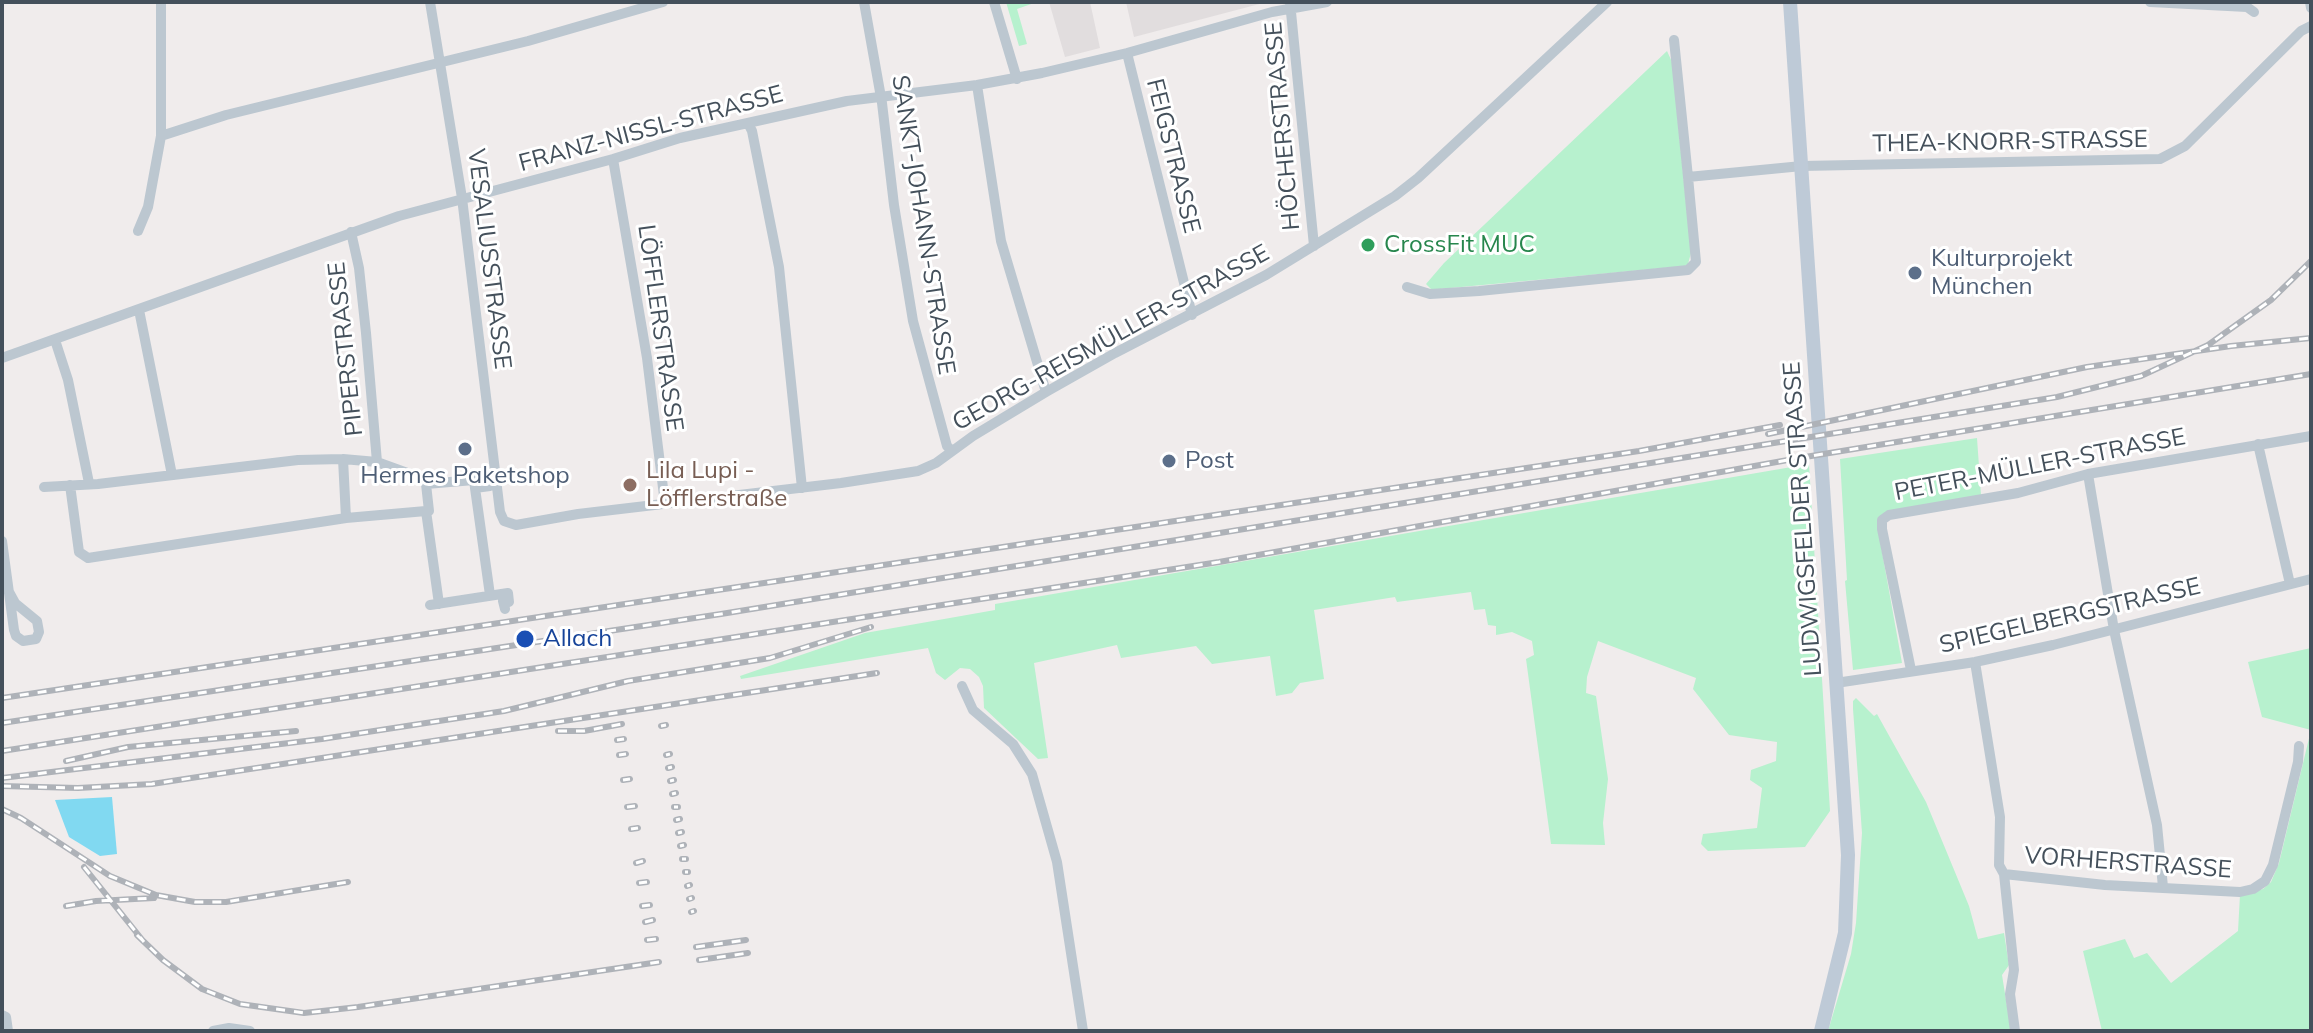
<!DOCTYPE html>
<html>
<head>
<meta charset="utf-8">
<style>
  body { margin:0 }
  #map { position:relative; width:2313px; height:1033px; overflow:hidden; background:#f0ecec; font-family:Mulish,sans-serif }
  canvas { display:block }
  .frame { position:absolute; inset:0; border:4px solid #44505b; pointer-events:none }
</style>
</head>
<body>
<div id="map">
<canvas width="2313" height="1033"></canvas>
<div class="frame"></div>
</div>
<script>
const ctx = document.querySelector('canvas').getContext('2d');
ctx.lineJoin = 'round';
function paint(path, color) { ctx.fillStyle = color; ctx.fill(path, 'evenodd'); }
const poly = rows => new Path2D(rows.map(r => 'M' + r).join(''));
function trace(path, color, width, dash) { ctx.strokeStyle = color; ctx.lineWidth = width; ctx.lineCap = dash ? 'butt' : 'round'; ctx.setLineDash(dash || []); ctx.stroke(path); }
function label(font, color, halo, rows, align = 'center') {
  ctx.font = font + ' Mulish,sans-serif'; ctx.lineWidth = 6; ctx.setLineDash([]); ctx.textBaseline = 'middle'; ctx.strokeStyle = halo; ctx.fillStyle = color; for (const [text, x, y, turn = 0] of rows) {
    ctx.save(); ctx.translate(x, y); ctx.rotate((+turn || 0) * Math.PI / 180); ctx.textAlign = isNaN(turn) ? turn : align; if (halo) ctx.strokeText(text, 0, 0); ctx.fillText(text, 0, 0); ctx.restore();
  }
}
paint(poly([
  [1049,2,1090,2,1100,48,1065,57],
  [1126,2,1267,2,1134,37]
]), '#e1ddde');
paint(poly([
  [1006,2,1037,2,1017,9,1027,44,1019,46],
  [1667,51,1672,62,1691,253,1688,264,1685,266,1440,289,1431,289,1426,284,1444,263],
  [1977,438,1981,495,1884,513,1877,524,1902,663,1853,670,1845,581,1847,580,1840,459],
  [1809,464,1830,811,1805,847,1708,851,1701,844,1703,834,1757,828,1762,788,1750,780,1751,770,1776,761,1777,742,1729,735,1693,689,1696,678,1598,641,1587,677,1586,693,1596,696,1608,779,1603,823,1605,845,1551,844,1526,659,1534,655,1532,641,1512,632,1496,635,1496,626,1488,625,1485,609,1474,610,1471,592,1397,602,1395,597,1314,610,1324,679,1300,683,1292,693,1276,696,1270,656,1212,664,1196,646,1121,658,1117,645,1034,663,1048,758,1038,759,984,708,983,686,979,677,970,669,960,668,945,680,936,673,928,648,741,679,740,676,865,633,995,610,995,604],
  [2311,648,2311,1031,2102,1031,2083,951,2125,939,2134,958,2147,953,2171,983,2238,931,2240,895,2263,889,2271,882,2279,863,2311,730,2262,717,2248,662],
  [1856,698,1874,716,1877,714,1926,802,1969,906,1978,939,2004,933,2009,965,2002,975,2011,1031,1828,1031,1851,954,1856,923,1862,833,1853,709,1853,701]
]), '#b7f1ce');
paint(poly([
  [112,797,117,854,100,856,69,837,55,800]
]), '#81d9f1');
trace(poly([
  [430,2,462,198,500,512,504,521,516,525,578,514,841,483,918,471,936,463,973,436,1046,392,1115,353,1266,275,1395,196,1418,178,1607,2],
  [864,2,882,103,894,205,913,321,947,446,951,450],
  [994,2,1017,79],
  [1290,2,1314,246],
  [2150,2,2247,7,2254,12],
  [2310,2,2311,8],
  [1674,40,1688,177],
  [1127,53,1192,315],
  [977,85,1001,241,1046,392],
  [748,123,752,131,779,267,802,488],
  [161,136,226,115,528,41,663,2],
  [613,159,647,358,665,504],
  [138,231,148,207,161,136,161,2],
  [351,232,359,268,366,333,377,462],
  [1407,287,1430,294,1479,291,1688,270,1696,262,1688,177,1802,166,2160,159,2185,146,2301,31,2311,26],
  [139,310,172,475],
  [55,340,68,380,89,483],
  [2,358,399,216,613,159,680,138,847,101,977,85,1042,73,1127,53,1272,12,1327,2],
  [2258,444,2290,584],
  [343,459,346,518],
  [2088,474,2114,630,2157,825,2163,887],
  [70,485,79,552,88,558,346,518,426,511,439,604],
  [44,487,98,484,298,460,343,459,377,462,435,483],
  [475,488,490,595],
  [426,511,429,511,426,484,474,480,475,488,490,486],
  [2,541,14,630,16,636,23,641,36,639,39,632,37,621,15,603,9,592],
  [430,605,508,593],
  [505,609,503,601,508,593,509,602],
  [1975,662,2000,817,1999,865,2004,874],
  [1911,670,1882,529,1882,520,1889,515,2018,493,2088,474,2311,436],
  [1836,683,1975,662,2053,645,2311,579],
  [962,686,973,710,1013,744,1032,774,1057,862,1083,1031],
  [2,1015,6,1017,8,1031],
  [213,1031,229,1028,250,1031],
  [2015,1031,2010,994,2014,970,2004,874,2105,885,2240,892,2253,889,2265,881,2273,865,2298,762,2299,746]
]), '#bcc7d0', 10);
trace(poly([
  [1790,2,1848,855,1845,933,1821,1031]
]), '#becad7', 14);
const rail = poly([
  [1768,434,2087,367,2231,346,2311,338],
  [2,698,1639,451,1780,425],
  [2,723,721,614,2057,397,2141,376,2208,345,2271,300,2311,261],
  [661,726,666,725],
  [558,731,584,731,622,724],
  [617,740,624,739],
  [2,751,1219,562,1799,458,2311,374],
  [619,755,626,754],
  [666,755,670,754],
  [66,761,128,747,296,731],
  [668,768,672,767],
  [2,778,322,739,504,711,628,681,770,658,871,627],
  [623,780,630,779],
  [670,781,674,780],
  [2,786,78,788,152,784,877,673],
  [672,794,676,793],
  [627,807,635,806],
  [674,807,678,807],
  [2,809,21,818,110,876,156,895,195,902,226,902,348,882],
  [676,820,680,819],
  [631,829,638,828],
  [678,833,682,832],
  [680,846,684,845],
  [682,859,686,859],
  [636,863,643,861],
  [84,867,144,942],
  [685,872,688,872],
  [639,883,647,882],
  [687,886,690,885],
  [689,899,692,898],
  [66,906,96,901,154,898],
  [642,906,650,905],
  [691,912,694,911],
  [645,922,653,920],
  [137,935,163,960,202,989,240,1004,304,1013,358,1007,659,962],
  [647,940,656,939],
  [696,947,746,940],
  [699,960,748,953]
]);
trace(rail, '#aeb2b8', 6);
trace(rail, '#fff', 3, [9]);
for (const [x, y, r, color] of [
  [1368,245,8,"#2e9e5b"],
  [1915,273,8,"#5c6f8a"],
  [465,449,8,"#5c6f8a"],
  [1169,461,8,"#5c6f8a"],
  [630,485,8,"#8d6e63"],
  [525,639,10,"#1a4fb4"]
]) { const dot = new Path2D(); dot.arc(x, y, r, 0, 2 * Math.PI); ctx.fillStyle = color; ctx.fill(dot); trace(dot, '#fff', 3); }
label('24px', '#44505b', '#fff', [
  ["HÖCHERSTRASSE",1283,126,-95],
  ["FRANZ-NISSL-STRASSE",651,129,-15],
  ["THEA-KNORR-STRASSE",2010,142,-1],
  ["FEIGSTRASSE",1173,156,76],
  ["SANKT-JOHANN-STRASSE",923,225,81],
  ["VESALIUSSTRASSE",489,259,83],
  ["LÖFFLERSTRASSE",660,328,82],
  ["GEORG-REISMÜLLER-STRASSE",1111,338,-29],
  ["PIPERSTRASSE",346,349,-96],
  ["PETER-MÜLLER-STRASSE",2040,465,-11],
  ["LUDWIGSFELDER STRASSE",1803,519,-94],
  ["SPIEGELBERGSTRASSE",2070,616,-13],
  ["VORHERSTRASSE",2128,863,4]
]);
label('24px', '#27864d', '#fff', [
  ["CrossFit MUC",1384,245]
], 'left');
label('24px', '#4e5e75', '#fff', [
  ["Kulturprojekt",1931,259],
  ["München",1931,287],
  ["Post",1185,461],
  ["Hermes Paketshop",465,476,"center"]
], 'left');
label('24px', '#785e54', '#fff', [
  ["Lila Lupi -",646,471],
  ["Löfflerstraße",646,499]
], 'left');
label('24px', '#164399', '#fff', [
  ["Allach",543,639]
], 'left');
</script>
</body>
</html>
